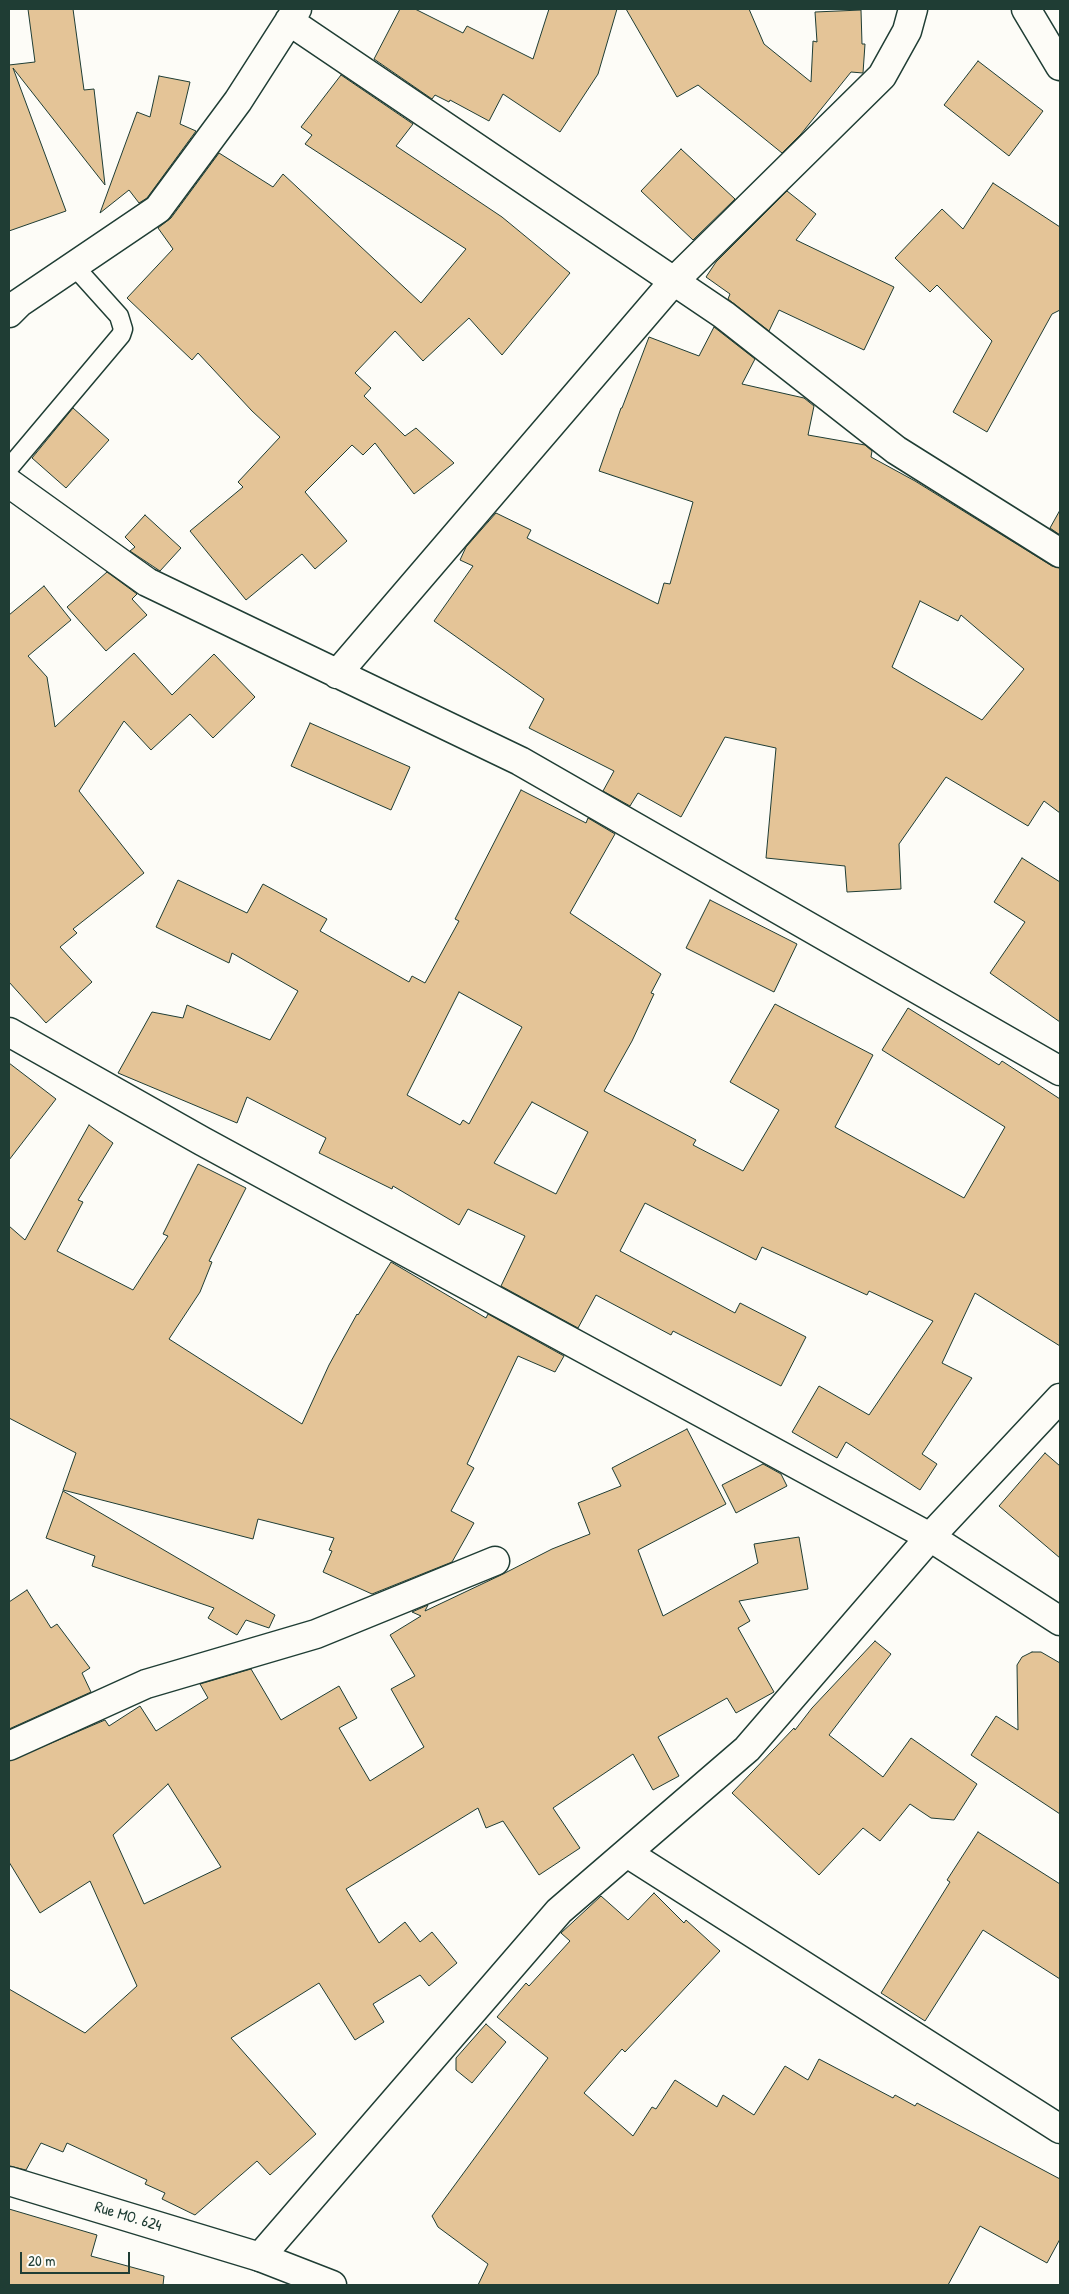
<!DOCTYPE html>
<html>
<head>
<meta charset="utf-8">
<style>
  body { margin:0 }
  #map { position:relative; width:1069px; height:2294px; overflow:hidden; background:#fdfcf7; font-family:"Patrick Hand",sans-serif }
  canvas { display:block }
  .frame { position:absolute; inset:0; border:10px solid #1f3d34; pointer-events:none }
  .scale { position:absolute; left:20px; top:2252px; width:110px; height:22px; box-sizing:border-box; border:2px solid #1f3d34; border-top:0; padding-left:6px; font-size:15px; line-height:18px; white-space:nowrap; color:#1f3d34; -webkit-text-stroke:4px #fdfcf7; paint-order:stroke }
</style>
</head>
<body>
<div id="map">
<canvas width="1069" height="2294"></canvas>
<div class="frame"></div>
<div class="scale">20 m</div>
</div>
<script>
const ctx = document.querySelector('canvas').getContext('2d');
ctx.lineJoin = 'round';
function paint(path, color) { ctx.fillStyle = color; ctx.fill(path, 'evenodd'); }
const poly = rows => new Path2D(rows.map(r => 'M' + r).join(''));
function trace(path, color, width, dash) { ctx.strokeStyle = color; ctx.lineWidth = width; ctx.lineCap = dash ? 'butt' : 'round'; ctx.setLineDash(dash || []); ctx.stroke(path); }
function label(font, color, halo, rows, align = 'center') {
  ctx.font = font + ' "Patrick Hand",sans-serif'; ctx.lineWidth = 5; ctx.setLineDash([]); ctx.textBaseline = 'middle'; ctx.strokeStyle = halo; ctx.fillStyle = color; for (const [text, x, y, turn = 0] of rows) {
    ctx.save(); ctx.translate(x, y); ctx.rotate((+turn || 0) * Math.PI / 180); ctx.textAlign = isNaN(turn) ? turn : align; if (halo) ctx.strokeText(text, 0, 0); ctx.fillText(text, 0, 0); ctx.restore();
  }
}
const building = poly([
  [28,9,73,9,84,90,94,89,105,185,13,68,66,211,9,231,9,65,35,62,28,9],
  [400,9,415,9,463,33,467,26,533,59,549,9,617,9,598,74,560,132,503,94,489,121,450,100,449,102,435,95,432,99,374,59,400,9],
  [626,9,749,9,764,44,811,82,813,41,817,42,815,12,861,10,862,44,865,44,863,73,851,72,801,134,782,153,698,85,677,97,626,9],
  [978,61,1043,111,1009,156,944,105,978,61],
  [341,75,413,124,396,146,502,217,570,273,502,355,469,318,423,361,395,331,355,373,371,388,364,396,405,436,416,428,454,463,414,494,375,443,363,455,352,445,305,492,347,541,315,569,302,554,246,600,190,531,243,487,238,482,280,437,252,411,198,353,192,360,127,298,173,249,158,228,171,218,219,153,273,187,283,174,421,303,466,249,305,144,312,135,301,127,341,75],
  [159,76,190,82,180,124,196,131,147,198,139,203,129,190,100,213,137,112,150,117,159,76],
  [681,149,735,199,693,240,641,191,681,149],
  [993,183,1060,227,1060,310,1052,314,987,432,953,412,992,341,937,285,930,292,895,258,942,209,963,229,993,183],
  [787,191,816,214,796,240,894,287,864,350,779,310,769,331,728,299,730,294,706,277,716,262,787,191],
  [714,327,755,359,742,384,804,398,814,406,808,435,865,445,872,451,871,457,915,481,1052,566,1060,568,1060,813,1044,801,1028,826,946,777,899,844,901,889,847,892,845,866,766,858,776,748,725,737,681,817,638,793,630,806,603,791,614,771,529,728,544,699,434,621,473,566,460,560,466,547,496,513,531,530,527,538,658,604,664,583,670,584,693,502,599,471,621,408,622,408,649,337,699,356,714,327],
  [920,601,958,621,961,615,1024,669,982,720,892,667,920,601],
  [73,408,109,440,66,488,32,458,73,408],
  [1060,510,1060,535,1050,528,1060,510],
  [145,515,181,548,160,571,130,551,135,547,125,537,145,515],
  [107,572,137,594,132,599,147,615,106,651,67,607,107,572],
  [44,586,71,620,28,656,47,677,55,727,134,653,172,695,214,654,255,697,213,738,190,714,151,750,124,721,79,791,144,873,73,929,77,933,60,947,92,982,46,1023,9,982,9,615,44,586],
  [310,723,410,767,391,810,291,766,310,723],
  [521,790,586,823,588,818,615,834,570,913,661,974,651,993,654,994,632,1041,604,1091,696,1140,693,1145,743,1171,779,1110,730,1082,775,1004,873,1055,835,1127,964,1198,1005,1127,882,1050,908,1008,999,1065,1002,1061,1060,1099,1060,1346,975,1293,942,1363,972,1378,922,1454,937,1464,920,1490,846,1442,837,1458,792,1432,819,1386,869,1415,933,1321,869,1291,867,1295,762,1247,756,1260,645,1203,620,1251,735,1313,740,1303,806,1337,781,1386,673,1331,671,1335,596,1295,578,1328,501,1286,525,1236,468,1209,459,1225,393,1186,392,1189,319,1153,326,1138,247,1097,237,1123,118,1073,152,1012,183,1018,187,1005,270,1040,298,991,232,953,229,963,156,927,178,880,247,913,263,884,327,919,320,931,409,982,412,976,425,983,459,921,455,919,521,790],
  [459,992,522,1027,469,1124,463,1120,460,1125,407,1095,459,992],
  [532,1102,588,1132,556,1194,494,1163,532,1102],
  [1022,858,1060,882,1060,1022,990,973,1025,922,994,902,1022,858],
  [710,900,797,944,774,992,686,948,710,900],
  [9,1063,56,1099,9,1160,9,1063],
  [89,1125,113,1143,78,1200,83,1202,57,1251,133,1290,168,1236,163,1234,198,1164,246,1188,209,1261,212,1262,200,1292,169,1339,302,1424,329,1365,357,1314,358,1315,391,1262,486,1318,488,1314,564,1356,555,1372,518,1356,467,1464,474,1468,451,1511,474,1523,452,1562,372,1594,323,1572,332,1551,329,1550,334,1538,258,1519,253,1539,63,1490,76,1453,9,1418,9,1226,25,1240,89,1125],
  [687,1429,726,1504,638,1550,663,1616,758,1563,754,1544,799,1537,808,1589,739,1601,750,1621,738,1628,774,1692,736,1713,727,1698,658,1737,679,1776,653,1790,633,1754,553,1808,580,1848,539,1875,503,1821,486,1828,478,1808,346,1889,379,1943,405,1922,420,1942,432,1932,457,1963,429,1986,420,1975,373,2004,384,2022,355,2040,319,1983,231,2038,316,2134,270,2175,257,2161,195,2215,162,2199,165,2193,145,2184,147,2180,67,2143,63,2152,41,2143,26,2170,9,2166,9,1989,85,2033,137,1986,90,1881,40,1913,9,1862,9,1761,105,1720,109,1726,140,1706,156,1731,208,1698,200,1684,251,1669,281,1720,339,1686,357,1718,339,1728,370,1781,424,1747,391,1689,415,1676,390,1635,421,1616,412,1612,428,1605,425,1611,501,1575,552,1549,590,1534,578,1503,621,1486,612,1468,687,1429],
  [168,1784,221,1867,144,1904,113,1835,168,1784],
  [1045,1453,1060,1466,1060,1558,999,1506,1045,1453],
  [763,1464,781,1474,787,1486,736,1513,722,1485,763,1464],
  [63,1491,275,1615,269,1628,246,1620,237,1635,208,1618,214,1608,92,1566,95,1556,46,1538,63,1491],
  [27,1590,51,1628,57,1624,90,1668,82,1673,91,1692,9,1729,9,1602,27,1590],
  [875,1641,891,1654,829,1735,883,1777,911,1738,977,1784,954,1820,931,1818,910,1804,880,1841,863,1828,819,1875,732,1793,794,1728,795,1730,812,1708,875,1641],
  [1032,1652,1041,1652,1060,1663,1060,1814,971,1755,996,1716,1018,1730,1017,1665,1022,1657,1032,1652],
  [978,1832,1060,1884,1060,1979,983,1930,925,2021,881,1993,950,1882,947,1880,978,1832],
  [654,1893,684,1923,686,1920,720,1951,625,2052,622,2049,584,2093,633,2136,652,2107,656,2109,675,2080,717,2107,723,2095,754,2115,785,2066,808,2080,819,2059,893,2098,895,2095,915,2106,917,2103,1060,2179,1060,2239,1047,2263,980,2226,948,2285,478,2285,488,2264,438,2227,432,2216,548,2058,497,2017,526,1983,529,1986,570,1941,561,1933,601,1896,628,1920,654,1893],
  [486,2024,506,2042,472,2083,456,2070,456,2058,486,2024],
  [9,2209,97,2235,91,2256,164,2276,163,2285,9,2285,9,2209]
]);
paint(building, '#e4c497');
trace(building, '#1f3d34', 1);
const service = poly([
  [9,468,121,335,123,329,119,316,74,266]
]);
const minor = poly([
  [1026,9,1060,66],
  [289,21,724,315,896,450,1060,553],
  [9,313,19,303,158,209,238,101,297,9],
  [9,483,147,582,520,761,1060,1071],
  [337,674,673,282,882,76,907,31,913,9],
  [9,1032,202,1141,930,1537,1060,1621],
  [9,1746,146,1684,316,1634,495,1561],
  [627,1853,1060,2129],
  [260,2257,559,1911,747,1749,930,1537,1060,1398]
]);
const tertiary = poly([
  [9,2181,260,2257,332,2285]
]);
trace(service, '#1f3d34', 21);
trace(minor, '#1f3d34', 31);
trace(tertiary, '#1f3d34', 31);
trace(service, '#fdfcf7', 18);
trace(minor, '#fdfcf7', 28);
trace(tertiary, '#fdfcf7', 28);
label('16px', '#1f3d34', '#fdfcf7', [
  ["Rue MO. 624",128,2217,17]
]);
</script>
</body>
</html>
